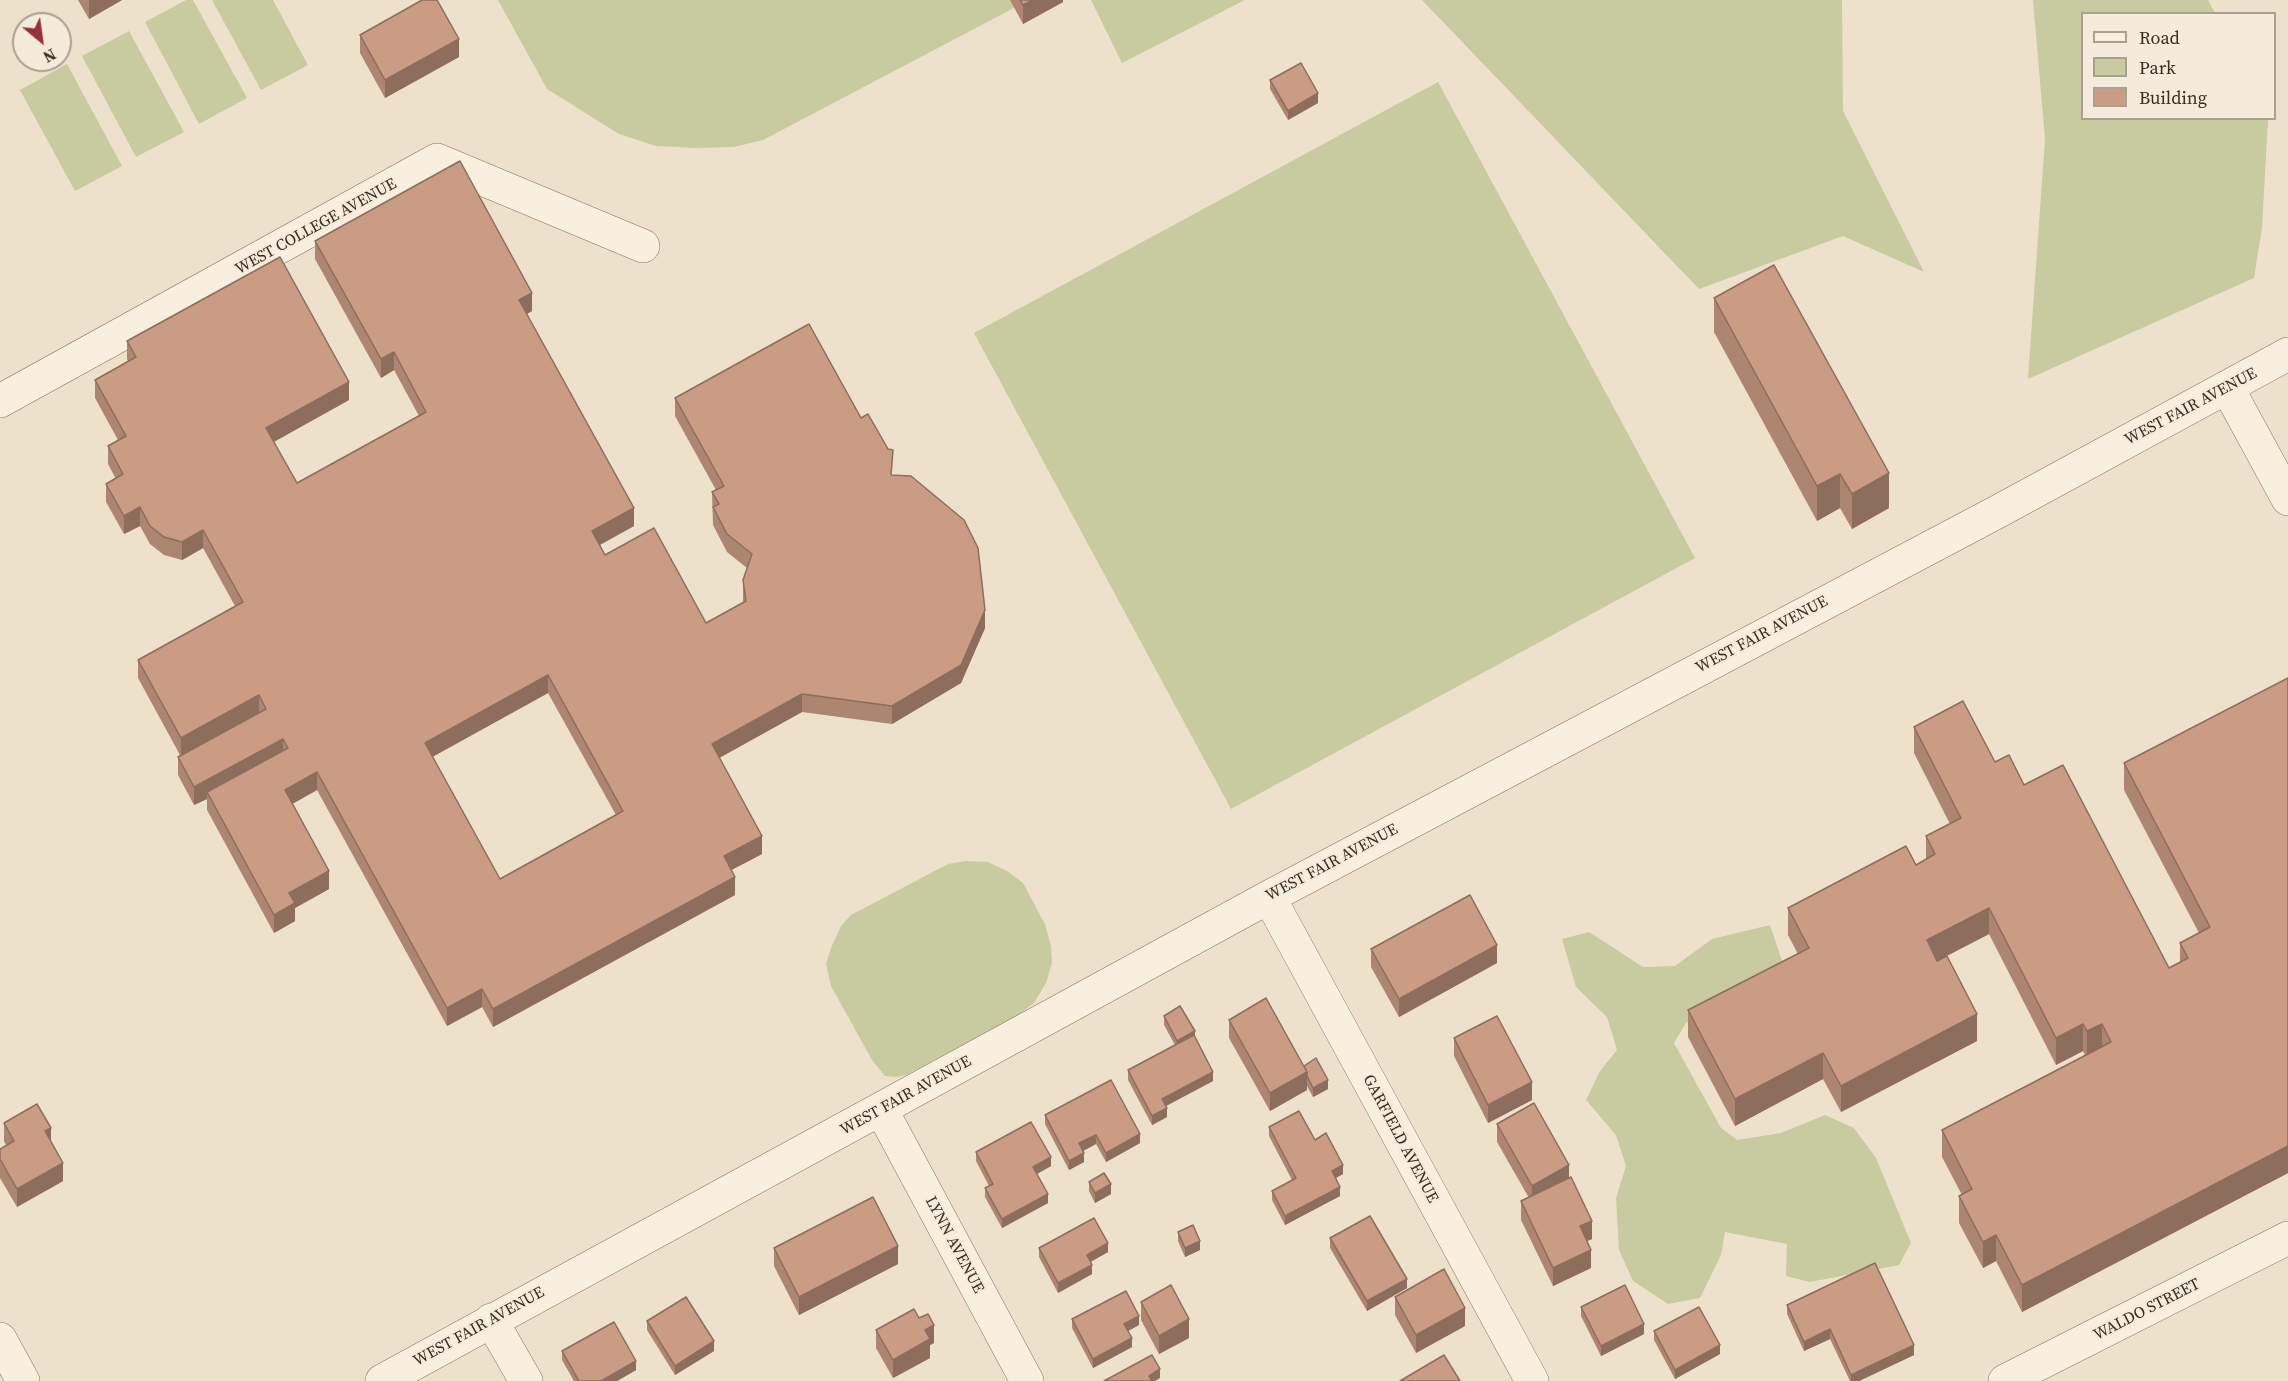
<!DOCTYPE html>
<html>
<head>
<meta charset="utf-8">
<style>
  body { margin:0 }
  #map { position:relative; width:2288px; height:1381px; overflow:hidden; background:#ede1cb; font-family:"Source Serif 4",serif }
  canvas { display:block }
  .legend { position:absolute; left:2081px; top:12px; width:195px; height:108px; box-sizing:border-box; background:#f5ebda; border:2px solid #aa9f90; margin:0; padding:8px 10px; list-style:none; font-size:18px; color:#3a2c22 }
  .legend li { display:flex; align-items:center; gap:12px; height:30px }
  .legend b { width:30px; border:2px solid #aa9f90 }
  .north { position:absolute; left:12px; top:12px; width:60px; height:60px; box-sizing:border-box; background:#f5ebda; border:2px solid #aa9f90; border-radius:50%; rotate:151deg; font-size:16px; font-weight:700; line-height:24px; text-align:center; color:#3a2c22 }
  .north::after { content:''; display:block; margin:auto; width:21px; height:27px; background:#953339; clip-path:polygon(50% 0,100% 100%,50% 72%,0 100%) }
</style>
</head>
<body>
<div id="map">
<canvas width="2288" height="1381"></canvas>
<ul class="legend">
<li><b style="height:8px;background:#f8efde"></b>Road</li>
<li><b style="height:16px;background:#c8cb9f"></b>Park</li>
<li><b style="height:16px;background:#c99c83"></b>Building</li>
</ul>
<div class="north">N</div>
</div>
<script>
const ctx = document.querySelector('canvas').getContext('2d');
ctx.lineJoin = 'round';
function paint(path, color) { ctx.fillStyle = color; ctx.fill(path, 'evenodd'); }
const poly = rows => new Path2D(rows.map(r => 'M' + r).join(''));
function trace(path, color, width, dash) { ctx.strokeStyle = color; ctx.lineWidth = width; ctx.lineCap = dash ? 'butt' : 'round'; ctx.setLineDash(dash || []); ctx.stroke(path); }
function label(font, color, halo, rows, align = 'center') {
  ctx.font = font + ' "Source Serif 4",serif'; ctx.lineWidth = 4.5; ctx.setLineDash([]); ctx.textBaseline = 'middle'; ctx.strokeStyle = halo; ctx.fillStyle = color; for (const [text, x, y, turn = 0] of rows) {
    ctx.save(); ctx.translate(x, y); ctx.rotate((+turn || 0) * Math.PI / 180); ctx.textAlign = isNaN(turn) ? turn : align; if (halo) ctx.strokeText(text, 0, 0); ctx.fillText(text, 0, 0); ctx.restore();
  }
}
paint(poly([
  [186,0,193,0,247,98,199,124,145,22],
  [212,0,273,0,308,65,261,90],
  [498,0,1029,0,763,140,734,147,696,148,656,146,619,134,547,89],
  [1091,0,1245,0,1122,63],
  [1422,0,1842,0,1843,111,1924,272,1843,236,1699,289],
  [2033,0,2208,0,2215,13,2082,14,2082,118,2268,119,2262,228,2254,278,2028,379,2045,139],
  [129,31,184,132,136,157,82,56],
  [67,64,122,166,75,191,20,90],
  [1438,82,1695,558,1231,809,974,333],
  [966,861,988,862,1007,871,1023,883,1045,924,1051,946,1052,963,1046,983,1034,1003,1017,1016,906,1075,896,1077,885,1076,872,1060,831,986,826,964,831,948,841,926,851,915,948,864],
  [1770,925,1783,964,1754,990,1686,1023,1674,1043,1721,1128,1737,1140,1781,1133,1825,1115,1854,1128,1876,1158,1911,1243,1899,1265,1810,1282,1786,1276,1787,1244,1725,1232,1721,1255,1700,1298,1668,1304,1633,1281,1619,1250,1616,1198,1626,1166,1616,1135,1586,1100,1600,1071,1617,1050,1607,1017,1576,987,1562,939,1589,932,1643,967,1675,966,1712,939]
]), '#c8cb9f');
const minor = poly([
  [2227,387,2288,499],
  [0,401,437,160,643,246],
  [1269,897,1532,1381],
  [881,1109,1027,1381],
  [491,1320,526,1381],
  [0,1339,23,1381],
  [382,1381,1269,897,1999,511,2288,354],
  [2005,1381,2288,1238]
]);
trace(minor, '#89735f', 34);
trace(minor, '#f8efde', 33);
paint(poly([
  [78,0,122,0,89,19],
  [1010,0,1063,0,1063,2,1023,24],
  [360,35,459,57,385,98,360,53],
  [1270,80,1318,103,1288,120,1270,89],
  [315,241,532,311,527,314,634,526,600,545,605,555,706,623,743,602,743,580,747,568,727,552,713,525,712,492,716,490,675,416,675,398,892,475,985,628,961,683,892,724,802,712,719,758,762,854,731,870,735,895,493,1027,482,1007,447,1026,317,790,292,804,329,889,295,908,295,921,274,933,207,810,207,799,194,805,178,775,178,757,180,755,138,678,138,660,235,606,203,548,182,560,164,555,150,544,140,526,124,534,106,502,106,484,116,479,108,464,108,446,118,440,95,398,95,380,128,361,127,359,127,341,349,400,274,442,297,483,419,416,394,370,381,378,315,259],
  [548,693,616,815,500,879,432,757],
  [1714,298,1889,508,1852,529,1840,508,1817,521,1714,332],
  [2288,678,2288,1173,2022,1312,1996,1261,1983,1268,1959,1223,1959,1196,1962,1195,1942,1157,1942,1130,2085,1055,2083,1051,2056,1065,1989,934,1937,961,1977,1041,1841,1112,1823,1079,1735,1126,1688,1037,1688,1010,1798,954,1788,935,1788,908,1916,865,1926,859,1926,836,1950,824,1914,753,1914,727,1995,762,2024,785,2169,968,2180,963,2180,943,2199,933,2124,790,2124,763],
  [1371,949,1497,963,1399,1017,1371,967],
  [1164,1016,1195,1038,1213,1081,1166,1106,1167,1117,1152,1125,1128,1080,1128,1070,1175,1045,1164,1025],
  [1229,1020,1304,1066,1328,1089,1313,1097,1307,1086,1307,1090,1270,1111,1229,1038],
  [1454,1038,1532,1100,1488,1123,1454,1056],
  [1045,1115,1140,1143,1106,1162,1096,1144,1083,1151,1084,1162,1069,1170,1045,1124],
  [4,1123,51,1141,63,1181,17,1207,0,1178,0,1149,6,1145,4,1141],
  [1497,1124,1569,1178,1592,1239,1587,1241,1591,1268,1553,1286,1521,1220,1521,1201,1529,1198,1497,1142],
  [1269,1127,1315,1140,1343,1174,1336,1178,1340,1196,1285,1225,1272,1200,1272,1191,1292,1180,1269,1136],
  [976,1152,1051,1166,1037,1174,1048,1203,1002,1228,985,1197,985,1188,989,1186,976,1161],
  [1089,1182,1111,1194,1095,1203,1089,1191],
  [1178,1232,1200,1250,1185,1257,1178,1241],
  [1330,1238,1407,1288,1367,1311,1330,1248],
  [774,1248,898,1264,799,1315,774,1266],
  [1039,1248,1108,1252,1090,1262,1092,1274,1058,1293,1039,1257],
  [1395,1297,1465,1326,1416,1353,1395,1315],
  [1141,1302,1189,1338,1159,1354,1141,1320],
  [1787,1305,1914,1355,1859,1381,1850,1381,1830,1339,1804,1351,1787,1314],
  [1581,1307,1644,1334,1601,1356,1581,1316],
  [919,1318,934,1343,930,1345,930,1358,893,1378,876,1348,876,1330],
  [1072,1319,1139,1325,1128,1331,1132,1347,1093,1368,1072,1328],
  [647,1321,714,1351,675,1375,647,1330],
  [1654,1331,1720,1354,1675,1379,1654,1340],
  [562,1351,636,1370,617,1381,574,1381,562,1360]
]), '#ad8671');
paint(poly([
  [89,0,122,0,89,19],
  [1033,0,1063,0,1063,2,1023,24,1023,5],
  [459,39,459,57,385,98,385,80],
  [1318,93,1318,103,1288,120,1288,111],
  [532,293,532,311,519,318,519,300],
  [394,352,394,370,381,378,381,359],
  [349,382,349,400,266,446,266,428],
  [1889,473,1889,508,1852,529,1852,494],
  [1840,474,1840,508,1817,521,1817,486],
  [140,507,140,526,124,534,124,516],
  [634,508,634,526,592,549,592,531],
  [203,530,203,548,182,560,182,542],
  [985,610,985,628,961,683,892,724,892,706],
  [548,675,548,693,425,761,425,743],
  [802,694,802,712,712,762,712,744],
  [259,695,259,713,181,756,181,738],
  [283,739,283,757,207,792,207,799,194,805,194,787],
  [317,772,317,790,285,808,285,790],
  [762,836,762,854,724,874,724,856],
  [329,871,329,889,295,908,295,921,274,933,274,915,289,893],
  [735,877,735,895,493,1027,493,1009],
  [1989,908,1989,934,1927,966,1927,940],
  [1497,945,1497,963,1399,1017,1399,999],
  [482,989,482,1007,447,1026,447,1008],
  [1977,1014,1977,1041,1841,1112,1841,1086],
  [2083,1024,2083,1051,2056,1065,2056,1038],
  [2102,1024,2102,1050,2087,1058,2087,1031],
  [1195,1031,1195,1040,1177,1050,1177,1041],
  [1823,1053,1823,1079,1735,1126,1735,1099],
  [1213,1072,1213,1081,1162,1108,1162,1099],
  [1307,1072,1307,1090,1270,1111,1270,1093],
  [1328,1080,1328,1089,1313,1097,1313,1088],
  [1532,1082,1532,1100,1488,1123,1488,1105],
  [1167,1108,1167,1117,1152,1125,1152,1116],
  [51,1128,51,1146,45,1131],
  [1140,1134,1140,1143,1106,1162,1106,1153],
  [1096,1135,1096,1144,1079,1153,1079,1143],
  [2288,1146,2288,1173,2022,1312,2022,1285],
  [1084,1153,1084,1162,1069,1170,1069,1161],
  [1051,1157,1051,1166,1033,1176,1033,1167],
  [63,1163,63,1181,17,1207,17,1189],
  [1343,1165,1343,1174,1332,1180,1332,1171],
  [1569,1165,1569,1183,1532,1204,1532,1186],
  [1111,1184,1111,1194,1095,1203,1095,1193],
  [1340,1187,1340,1196,1285,1225,1285,1216],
  [1048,1194,1048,1203,1002,1228,1002,1219],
  [1592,1221,1592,1239,1580,1244,1580,1226],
  [1996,1235,1996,1261,1983,1268,1983,1242],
  [1200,1241,1200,1250,1185,1257,1185,1248],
  [1108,1243,1108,1252,1087,1264,1087,1255],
  [898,1246,898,1264,799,1315,799,1297],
  [1591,1250,1591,1268,1553,1286,1553,1268],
  [1092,1265,1092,1274,1058,1293,1058,1283],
  [1407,1279,1407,1288,1367,1311,1367,1301],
  [1465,1308,1465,1326,1416,1353,1416,1335],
  [1139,1316,1139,1325,1124,1333,1124,1324],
  [1189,1319,1189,1338,1159,1354,1159,1336],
  [1644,1324,1644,1334,1601,1356,1601,1346],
  [934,1325,934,1343,930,1345,930,1358,893,1378,893,1360,925,1330],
  [1830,1329,1830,1339,1804,1351,1804,1342],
  [1132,1338,1132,1347,1093,1368,1093,1359],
  [714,1341,714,1351,675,1375,675,1366],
  [1720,1345,1720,1354,1675,1379,1675,1370],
  [1914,1345,1914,1355,1859,1381,1851,1381,1851,1375],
  [636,1361,636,1370,617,1381,601,1381],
  [1160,1369,1160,1378,1155,1381,1149,1381,1149,1376]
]), '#8d6d5c');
const building = poly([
  [422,0,437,0,459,39,385,80,360,35,422,0],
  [1020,0,1033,0,1023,5,1020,0],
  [1301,63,1318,93,1288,111,1270,80,1301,63],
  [460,161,532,293,519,300,634,508,592,531,605,555,654,528,706,623,746,601,743,580,752,554,727,534,713,507,719,504,712,492,724,486,675,398,809,324,861,418,868,414,888,449,893,450,891,475,911,476,964,520,978,548,985,610,961,665,892,706,802,694,712,744,762,836,724,856,735,877,493,1009,482,989,447,1008,317,772,285,790,329,871,289,893,295,903,274,915,207,792,288,748,283,739,194,787,178,757,266,709,259,695,181,738,138,660,243,602,203,530,182,542,164,537,150,526,140,507,124,516,106,484,123,474,108,446,126,436,95,380,136,357,127,341,280,257,349,382,266,428,297,483,426,412,394,352,381,359,315,241,460,161],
  [548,675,623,811,500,879,425,743,548,675],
  [1774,265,1889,473,1852,494,1840,474,1817,486,1714,298,1774,265],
  [2288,678,2288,1146,2022,1285,1996,1235,1983,1242,1959,1196,1972,1189,1942,1130,2111,1042,2102,1024,2087,1031,2083,1024,2056,1038,1989,908,1927,940,1937,961,1947,956,1977,1014,1841,1086,1823,1053,1735,1099,1688,1010,1809,948,1788,908,1906,846,1916,865,1935,854,1926,836,1961,818,1914,727,1963,701,1995,762,2009,755,2024,785,2063,765,2169,968,2188,958,2180,943,2210,927,2124,763,2288,678],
  [1470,895,1497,945,1399,999,1371,949,1470,895],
  [1266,998,1307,1072,1270,1093,1229,1020,1266,998],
  [1180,1006,1195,1031,1177,1041,1164,1016,1180,1006],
  [1497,1016,1532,1082,1488,1105,1454,1038,1497,1016],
  [1194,1035,1213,1072,1162,1099,1167,1108,1152,1116,1128,1070,1194,1035],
  [1316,1058,1328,1080,1313,1088,1307,1076,1307,1072,1304,1066,1316,1058],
  [1111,1080,1140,1134,1106,1153,1096,1135,1079,1143,1084,1153,1069,1161,1045,1115,1111,1080],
  [1534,1103,1569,1165,1532,1186,1497,1124,1534,1103],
  [37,1104,51,1128,45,1131,63,1163,17,1189,0,1159,0,1149,14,1141,4,1123,37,1104],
  [1299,1111,1315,1140,1326,1133,1343,1165,1332,1171,1340,1187,1285,1216,1272,1191,1296,1178,1269,1127,1299,1111],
  [1031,1122,1051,1157,1033,1167,1048,1194,1002,1219,985,1188,993,1184,976,1152,1031,1122],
  [1104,1173,1111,1184,1095,1193,1089,1182,1104,1173],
  [1571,1177,1592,1221,1580,1226,1591,1250,1553,1268,1521,1201,1571,1177],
  [873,1197,898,1246,799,1297,774,1248,873,1197],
  [1370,1216,1407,1279,1367,1301,1330,1238,1370,1216],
  [1094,1218,1108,1243,1087,1255,1092,1265,1058,1283,1039,1248,1094,1218],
  [1193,1225,1200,1241,1185,1248,1178,1232,1193,1225],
  [1875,1263,1914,1345,1851,1375,1830,1329,1804,1342,1787,1305,1875,1263],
  [1444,1269,1465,1308,1416,1335,1395,1297,1444,1269],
  [1171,1285,1189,1319,1159,1336,1141,1302,1171,1285],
  [1625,1285,1644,1324,1601,1346,1581,1307,1625,1285],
  [1126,1291,1139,1316,1124,1324,1132,1338,1093,1359,1072,1319,1126,1291],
  [686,1297,714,1341,675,1366,647,1321,686,1297],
  [1699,1307,1720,1345,1675,1370,1654,1331,1699,1307],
  [914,1309,919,1318,928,1314,934,1325,925,1330,930,1339,893,1360,876,1330,914,1309],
  [614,1322,636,1361,601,1381,579,1381,562,1351,614,1322],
  [1152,1355,1160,1369,1149,1376,1152,1381,1104,1381,1152,1355],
  [1444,1355,1460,1381,1400,1381,1444,1355]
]);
paint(building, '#c99c83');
trace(building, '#8d6d5c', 1.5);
label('16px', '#3a2c22', '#f5ebda', [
  ["WEST COLLEGE AVENUE",316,227,-29],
  ["WEST FAIR AVENUE",2191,407,-28],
  ["WEST FAIR AVENUE",1762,635,-28],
  ["WEST FAIR AVENUE",1332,863,-28],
  ["WEST FAIR AVENUE",906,1096,-29],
  ["GARFIELD AVENUE",1400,1139,62],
  ["LYNN AVENUE",954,1245,62],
  ["WALDO STREET",2147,1310,-27],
  ["WEST FAIR AVENUE",479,1327,-29]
]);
</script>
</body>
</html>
